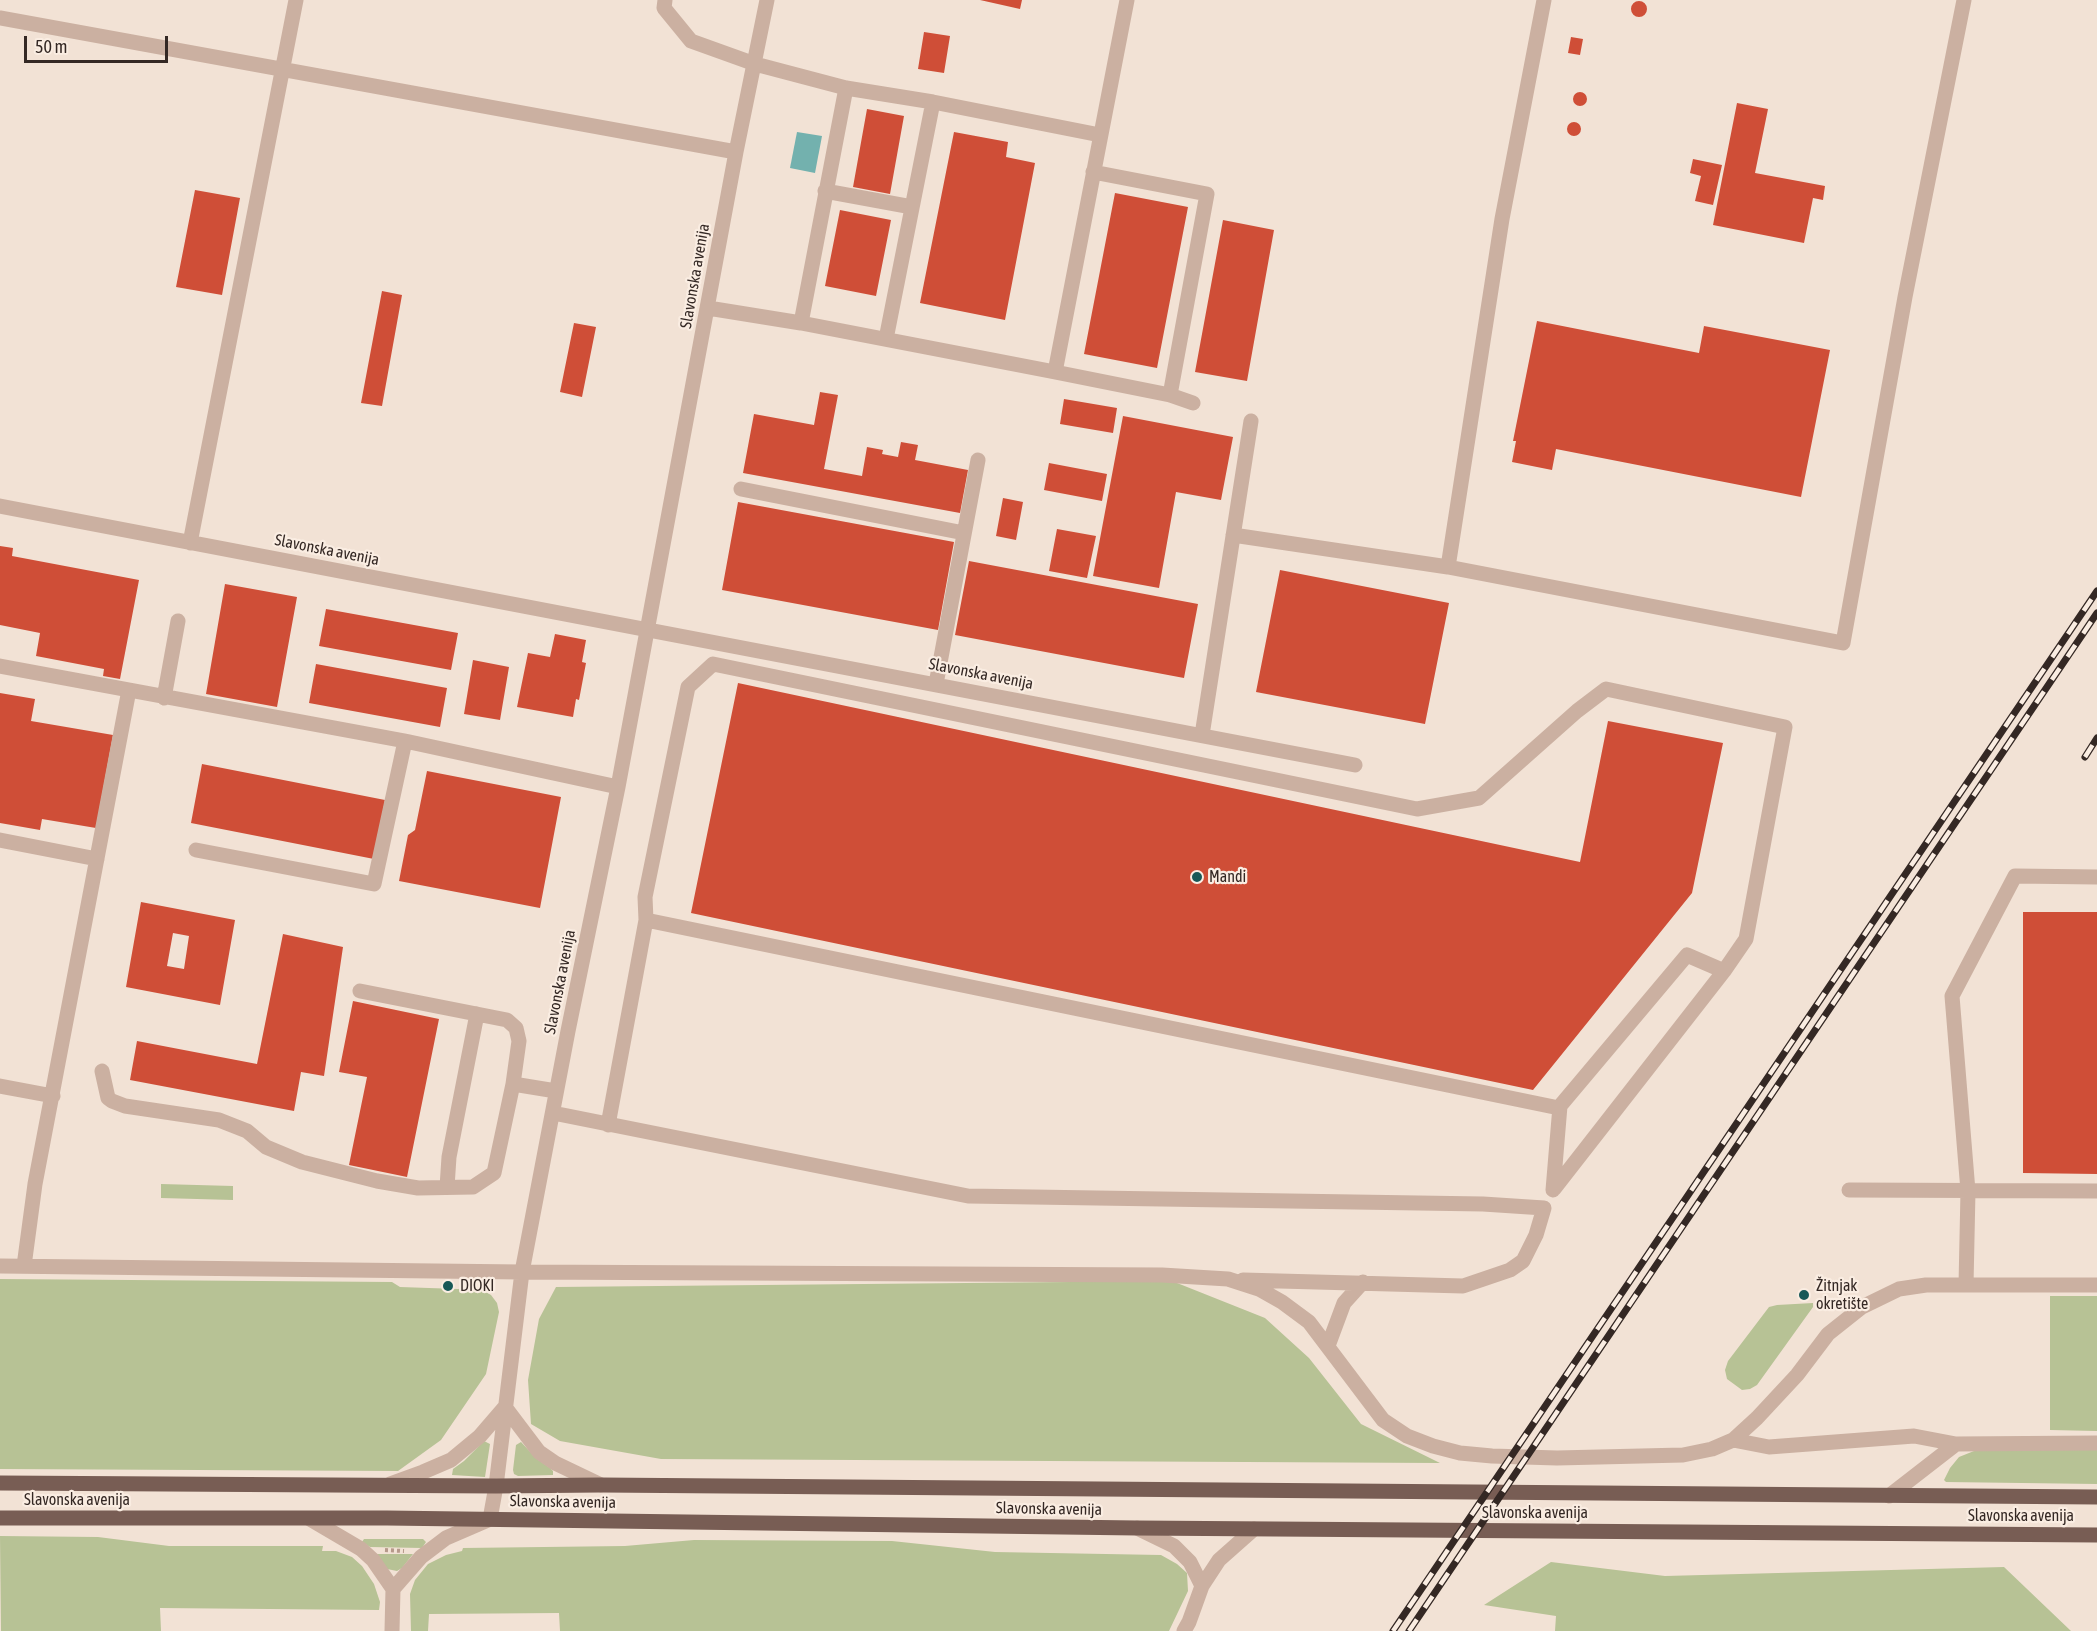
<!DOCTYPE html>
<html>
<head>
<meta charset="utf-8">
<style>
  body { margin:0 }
  #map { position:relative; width:2097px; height:1631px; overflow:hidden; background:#f2e2d5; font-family:"Asap Condensed",sans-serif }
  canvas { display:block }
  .scale { position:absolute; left:24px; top:36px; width:144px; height:27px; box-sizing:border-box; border:3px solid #342824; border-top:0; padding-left:8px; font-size:18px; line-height:21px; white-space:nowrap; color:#342824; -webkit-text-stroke:4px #faede2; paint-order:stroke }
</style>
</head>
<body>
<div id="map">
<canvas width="2097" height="1631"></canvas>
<div class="scale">50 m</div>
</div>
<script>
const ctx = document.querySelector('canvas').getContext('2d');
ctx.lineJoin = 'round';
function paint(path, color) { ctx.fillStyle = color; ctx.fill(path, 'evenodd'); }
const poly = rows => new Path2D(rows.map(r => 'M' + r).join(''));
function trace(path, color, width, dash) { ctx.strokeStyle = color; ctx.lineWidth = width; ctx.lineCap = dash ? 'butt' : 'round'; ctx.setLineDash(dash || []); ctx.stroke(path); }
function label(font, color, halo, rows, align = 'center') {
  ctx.font = font + ' "Asap Condensed",sans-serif'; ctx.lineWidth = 4.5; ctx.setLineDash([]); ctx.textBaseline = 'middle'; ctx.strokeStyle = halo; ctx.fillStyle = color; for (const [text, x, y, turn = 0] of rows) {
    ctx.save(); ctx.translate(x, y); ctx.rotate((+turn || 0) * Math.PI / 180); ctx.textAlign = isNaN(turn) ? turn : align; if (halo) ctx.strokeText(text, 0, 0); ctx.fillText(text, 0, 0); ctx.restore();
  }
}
paint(poly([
  [161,1184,233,1186,233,1200,161,1198],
  [0,1279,392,1282,400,1287,458,1289,475,1286,491,1295,497,1303,499,1312,486,1374,441,1440,398,1471,0,1469],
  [1172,1281,1265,1318,1309,1358,1361,1424,1440,1463,661,1459,560,1441,531,1424,528,1380,539,1319,556,1287],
  [2050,1296,2097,1296,2097,1431,2050,1430],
  [1813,1303,1813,1307,1757,1385,1750,1389,1742,1390,1727,1379,1725,1370,1728,1361,1769,1307,1777,1305],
  [484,1441,490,1444,485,1477,452,1475,453,1469,464,1461],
  [521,1442,537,1459,550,1468,553,1471,553,1475,518,1476,514,1474,513,1470,516,1445],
  [1994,1449,2097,1450,2097,1484,1946,1482,1944,1480,1950,1468,1959,1457,1974,1451],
  [0,1536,98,1537,169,1546,323,1546,322,1551,336,1551,352,1557,362,1566,374,1584,380,1602,379,1610,160,1608,161,1631,1,1631],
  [364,1539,423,1539,426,1542,422,1548,370,1547,362,1542],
  [694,1540,892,1541,995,1552,1161,1555,1177,1564,1187,1573,1188,1591,1169,1631,560,1631,559,1613,429,1614,428,1631,411,1631,410,1594,415,1580,428,1564,446,1555,462,1551,463,1548,625,1546],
  [376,1554,413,1554,402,1568,397,1571,387,1569],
  [1551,1562,1665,1576,2004,1567,2071,1631,1555,1631,1556,1616,1484,1605]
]), '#b7c295');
paint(poly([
  [797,132,822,136,815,173,790,168]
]), '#73b1ae');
paint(poly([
  [980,0,1022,0,1020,9],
  '1631 9a8 8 0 1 1 16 0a8 8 0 1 1-16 0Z',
  [924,32,950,36,944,73,918,69],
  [1571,37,1583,39,1580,55,1568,53],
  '1573 99a7 7 0 1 1 14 0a7 7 0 1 1-14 0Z',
  [1737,103,1768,109,1755,173,1825,186,1823,200,1813,198,1804,243,1713,225],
  [867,109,904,116,890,194,853,187],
  '1567 129a7 7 0 1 1 14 0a7 7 0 1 1-14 0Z',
  [954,132,1008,142,1006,157,1035,163,1005,320,920,303],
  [1693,159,1722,165,1713,205,1695,201,1701,176,1690,173],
  [195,190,240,198,222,295,176,287],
  [1115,193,1188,207,1157,368,1084,354],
  [840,210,891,220,876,296,825,286],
  [1223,220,1274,230,1247,381,1195,372],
  [382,291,402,295,382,406,361,403],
  [1537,321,1699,353,1704,326,1830,350,1801,497,1556,449,1552,470,1512,462,1516,441,1513,441],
  [574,323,596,327,582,397,560,392],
  [820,392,838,395,824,469,862,476,867,447,883,450,882,454,898,457,901,442,918,445,915,460,968,470,960,513,743,473,754,414,814,425],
  [1064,399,1117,408,1113,433,1060,424],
  [1123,416,1233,437,1221,500,1176,492,1159,588,1093,576],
  [1049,463,1107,474,1102,501,1044,490],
  [1003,498,1023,502,1016,540,996,536],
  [738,502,954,542,938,630,722,590],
  [1057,529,1096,536,1087,578,1049,571],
  [0,546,13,548,12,556,139,580,120,679,103,676,104,669,36,656,40,633,0,625],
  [969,561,1198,604,1184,678,955,635],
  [1280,570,1449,603,1425,724,1256,692],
  [225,584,297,597,277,707,206,694],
  [326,609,458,633,451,670,319,646],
  [555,634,586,640,582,662,586,663,579,700,576,699,573,717,517,707,528,653,550,657],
  [473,660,509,667,500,720,464,714],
  [316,664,447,688,440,727,309,703],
  [738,683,1580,862,1608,721,1723,743,1692,893,1533,1090,691,913],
  [0,693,35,699,31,721,113,735,96,828,42,819,40,830,0,823],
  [202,764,385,800,374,859,191,823],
  [427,771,561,797,540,908,399,881,408,835,415,830],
  [141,902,235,920,220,1005,126,987],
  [173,933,189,936,184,969,167,966],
  [2023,912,2097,912,2097,1174,2023,1173],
  [283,934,343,947,324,1076,301,1072,294,1111,130,1080,137,1041,257,1064],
  [353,1001,439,1019,407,1177,349,1165,367,1077,339,1072]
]), '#cf4e37');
trace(poly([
  [385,1550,404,1551]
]), '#b69a8b', 4, [3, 3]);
trace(poly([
  [665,0,664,8,691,41,755,64,846,88,933,102,1100,135],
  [0,18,736,152],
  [1093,172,1207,194,1170,395],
  [825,191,912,207],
  [708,308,801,323,1055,372,1127,0],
  [801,323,846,88],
  [886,339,933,102],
  [1055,372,1170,395,1193,403],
  [741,489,964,533],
  [0,506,1355,765],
  [1233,535,1448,567,1843,643,1905,297,1964,0],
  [190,543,296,0],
  [1448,567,1502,219,1544,0],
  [0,666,405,741,618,787],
  [936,684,978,460],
  [164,698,178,621],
  [1202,735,1251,421],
  [0,840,97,859],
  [196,850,374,884,405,741],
  [646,920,1559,1108],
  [360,991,507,1020,516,1028,519,1041,513,1084,556,1091],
  [102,1071,108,1098,112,1101,125,1106,219,1120,247,1131,266,1147,302,1162,377,1181,418,1188,473,1187,494,1173,513,1084],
  [0,1086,53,1096],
  [553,1113,968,1196,1483,1204,1544,1208,1536,1235,1523,1261,1510,1270,1463,1286,1243,1280],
  [608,1125,646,920,645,897,688,687,713,664,1417,809,1479,798,1577,711,1606,689,1785,727,1746,939,1724,971,1554,1189],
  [447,1187,449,1157,477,1014],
  [1553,1190,1560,1106,1687,955,1724,971],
  [1849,1190,2097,1191],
  [0,1266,522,1272,1162,1275,1228,1279,1259,1289,1282,1302,1309,1322,1383,1420,1407,1436,1433,1446,1460,1453,1492,1456,1557,1458,1683,1455,1712,1449,1733,1440,1757,1418,1797,1375,1828,1334,1862,1307,1899,1289,1926,1285,2097,1285],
  [24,1266,35,1184,129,690],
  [1966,1285,1968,1191,1952,996,2015,876,2097,877],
  [1328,1346,1344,1303,1363,1282],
  [505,1407,539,1452,555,1463,601,1485],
  [1733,1440,1769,1447,1914,1436,1956,1444,2097,1443],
  [390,1484,423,1472,451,1460,480,1436,505,1407],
  [1889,1496,1956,1444],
  [310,1519,361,1549,373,1560,393,1589,392,1631],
  [1137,1528,1174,1546,1190,1562,1202,1586],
  [393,1589,421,1557,446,1538,490,1519,496,1486,522,1272,568,1031,618,787,736,152,767,0],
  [1184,1631,1189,1622,1202,1586,1219,1560,1254,1529]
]), '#cbb0a1', 15);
trace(poly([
  [0,1483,496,1486,601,1485,2097,1497],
  [0,1518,387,1518,1137,1528,2097,1535]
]), '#785d54', 15);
const rail = poly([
  [2085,757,2097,738],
  [1393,1631,2097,591],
  [1409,1631,2097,613]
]);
trace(rail, '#342824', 7);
trace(rail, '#faede2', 4.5, [14]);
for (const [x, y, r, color] of [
  [1197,877,6,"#185857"],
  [448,1286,6,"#185857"],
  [1804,1295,6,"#185857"]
]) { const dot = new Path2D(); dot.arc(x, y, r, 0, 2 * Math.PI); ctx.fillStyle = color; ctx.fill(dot); trace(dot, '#faede2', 2); }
label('16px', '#342824', '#faede2', [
  ["Slavonska avenija",695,276,-80],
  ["Slavonska avenija",327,550,11],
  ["Slavonska avenija",981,674,11],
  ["Slavonska avenija",560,982,-79],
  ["Slavonska avenija",77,1500],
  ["Slavonska avenija",563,1502,1],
  ["Slavonska avenija",1049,1509,1],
  ["Slavonska avenija",1535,1513],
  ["Slavonska avenija",2021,1516]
]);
label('16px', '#342824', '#faede2', [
  ["Mandi",1209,877],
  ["DIOKI",460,1286],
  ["Žitnjak",1816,1286],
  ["okretište",1816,1304]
], 'left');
</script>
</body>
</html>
